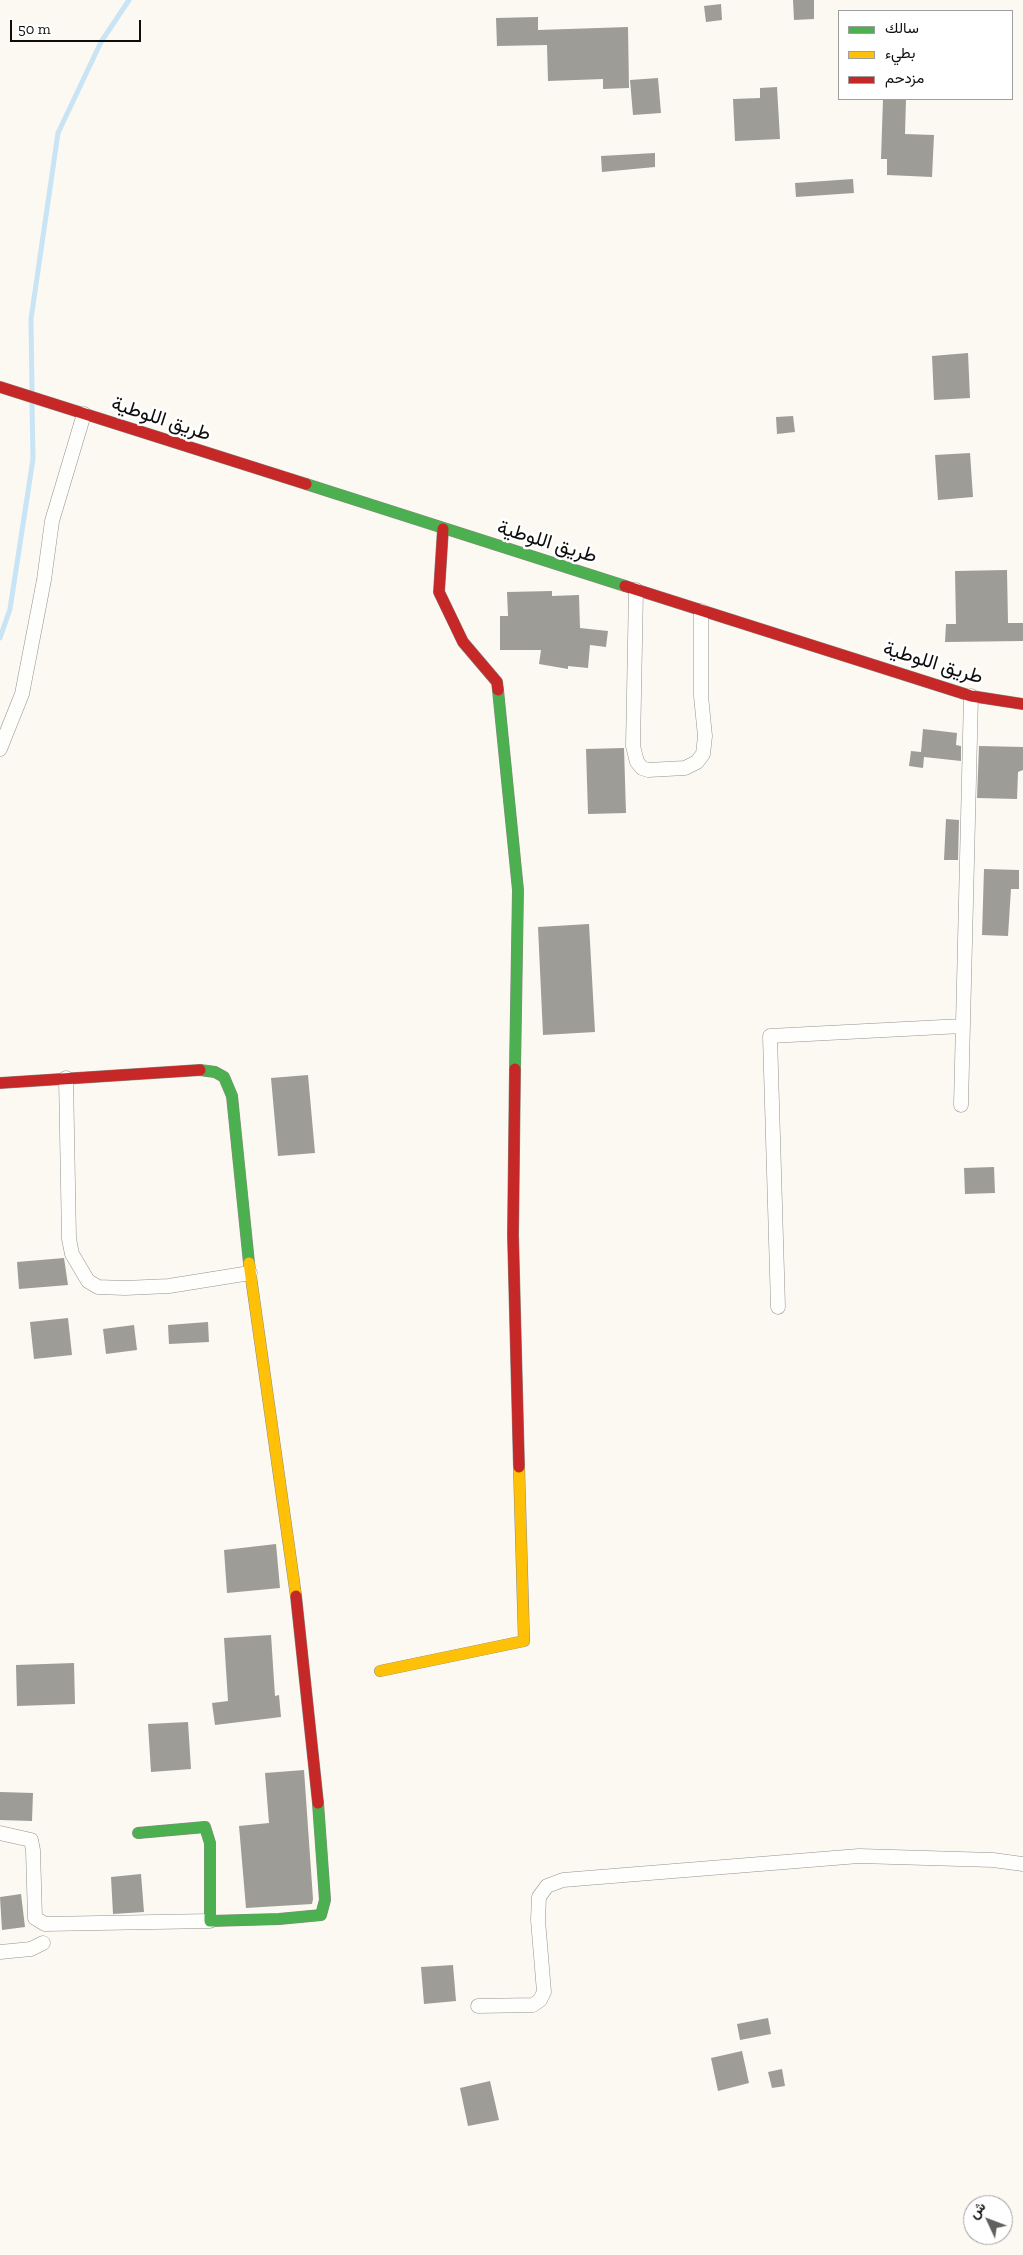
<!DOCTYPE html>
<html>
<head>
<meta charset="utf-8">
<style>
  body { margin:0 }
  #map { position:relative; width:1023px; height:2255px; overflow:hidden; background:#fbf9f1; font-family:"Zilla Slab",Vazirmatn,serif }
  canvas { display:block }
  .legend { position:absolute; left:838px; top:10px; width:175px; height:90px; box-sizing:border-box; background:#fff; border:1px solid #9e9e9e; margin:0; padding:6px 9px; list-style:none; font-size:15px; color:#0d0d0d }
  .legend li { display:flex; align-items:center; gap:10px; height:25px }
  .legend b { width:25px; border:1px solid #9e9e9e }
  .north { position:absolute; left:963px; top:2195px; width:50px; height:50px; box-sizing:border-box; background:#fff; border:1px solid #9e9e9e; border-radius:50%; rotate:313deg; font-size:14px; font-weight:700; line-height:20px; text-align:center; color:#0d0d0d }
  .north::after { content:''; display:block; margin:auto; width:18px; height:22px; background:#60605d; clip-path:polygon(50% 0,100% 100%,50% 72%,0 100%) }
  .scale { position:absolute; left:10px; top:20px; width:131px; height:22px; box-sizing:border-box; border:2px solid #0d0d0d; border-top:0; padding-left:6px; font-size:15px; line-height:18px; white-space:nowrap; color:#0d0d0d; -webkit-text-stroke:4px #fff; paint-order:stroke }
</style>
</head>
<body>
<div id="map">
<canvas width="1023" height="2255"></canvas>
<ul class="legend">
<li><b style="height:6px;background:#4caf50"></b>سالك</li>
<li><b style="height:6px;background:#ffc107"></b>بطيء</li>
<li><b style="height:6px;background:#c62828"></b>مزدحم</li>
</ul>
<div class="north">ش</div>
<div class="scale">50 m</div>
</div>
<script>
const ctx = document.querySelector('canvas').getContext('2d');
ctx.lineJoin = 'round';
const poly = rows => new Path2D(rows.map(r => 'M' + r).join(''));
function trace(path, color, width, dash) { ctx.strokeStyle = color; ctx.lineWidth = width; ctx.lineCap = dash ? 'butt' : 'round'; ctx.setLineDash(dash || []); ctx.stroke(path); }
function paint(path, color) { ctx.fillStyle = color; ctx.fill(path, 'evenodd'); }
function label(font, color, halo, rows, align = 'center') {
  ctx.font = font + ' "Zilla Slab",Vazirmatn,serif'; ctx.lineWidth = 5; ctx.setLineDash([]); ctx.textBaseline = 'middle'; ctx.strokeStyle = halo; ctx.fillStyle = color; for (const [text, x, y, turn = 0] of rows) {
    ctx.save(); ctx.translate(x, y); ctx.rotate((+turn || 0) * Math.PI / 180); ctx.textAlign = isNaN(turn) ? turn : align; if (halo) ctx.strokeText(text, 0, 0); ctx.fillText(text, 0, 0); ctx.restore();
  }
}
trace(poly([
  [32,391,31,319,58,133,101,42,129,0],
  [0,638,10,609,33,459,32,404]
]), '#c8e4f5', 5);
paint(poly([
  [793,0,814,0,814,19,794,20],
  [721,4,722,20,706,22,704,6],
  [538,17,538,30,628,27,629,88,603,89,603,79,548,81,547,45,497,46,496,18],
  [658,78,661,113,633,115,630,80],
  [777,87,780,139,735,141,733,99,760,98,760,88],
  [883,99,906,99,905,134,934,135,932,177,887,175,887,159,881,159],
  [655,153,655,167,602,172,601,156],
  [853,179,854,193,796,197,795,183],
  [968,353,970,398,934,400,932,356],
  [793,416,795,432,777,434,776,417],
  [970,453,973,497,938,500,935,455],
  [1007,570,1008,623,1023,623,1023,641,945,642,946,624,956,624,955,571],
  [552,591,552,596,579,595,580,628,608,631,606,647,590,645,588,668,568,666,568,669,539,664,541,650,500,650,500,616,508,616,507,592],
  [923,729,957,733,956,745,961,746,961,761,924,757,923,768,909,766,911,751,921,752],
  [979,746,1023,747,1023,770,1018,772,1017,799,977,798],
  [624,748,626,813,588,814,586,749],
  [946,819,959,820,958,860,944,860],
  [984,869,1019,870,1019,889,1011,889,1008,936,982,935],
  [589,924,595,1032,543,1035,538,927],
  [308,1075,315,1153,278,1156,271,1078],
  [994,1167,995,1193,965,1194,964,1168],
  [64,1258,68,1285,19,1289,17,1262],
  [68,1318,72,1355,34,1359,30,1322],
  [208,1322,209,1342,169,1344,168,1325],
  [134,1325,137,1350,106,1354,103,1329],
  [276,1544,280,1588,227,1593,224,1550],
  [271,1635,275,1696,279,1695,281,1717,215,1725,212,1703,228,1701,224,1638],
  [74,1663,75,1704,17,1706,16,1665],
  [188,1722,191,1769,151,1772,148,1724],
  [304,1770,313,1899,312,1904,246,1908,239,1826,269,1823,265,1773],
  [0,1792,33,1793,32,1821,0,1820],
  [141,1874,144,1912,113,1914,111,1877],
  [21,1894,25,1927,2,1930,0,1897],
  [453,1965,456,2001,424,2004,421,1967],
  [768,2018,771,2034,740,2040,737,2024],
  [742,2051,749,2083,718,2091,711,2058],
  [782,2069,785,2086,772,2088,768,2072],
  [490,2081,499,2120,468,2126,460,2088]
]), '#9e9c97');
const street = poly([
  [636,590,633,746,637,762,642,768,648,770,685,768,697,762,703,754,705,736,701,696,701,611],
  [0,749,22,694,44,580,52,521,84,414],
  [66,1078,69,1239,72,1254,88,1281,98,1287,125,1288,169,1286,250,1273],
  [961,1105,971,696],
  [778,1307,770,1036,962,1026],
  [0,1833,31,1840,33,1850,35,1918,45,1924,210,1921],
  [0,1952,31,1949,43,1943],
  [478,2006,533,2005,540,2000,544,1992,538,1920,539,1897,547,1886,563,1880,859,1856,993,1860,1023,1864]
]);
const fast = poly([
  [306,484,625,586],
  [498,690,518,890,515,1069],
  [200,1070,215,1072,224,1077,232,1096,249,1263],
  [138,1833,205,1827,210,1843,210,1921,279,1919,321,1915,325,1900,318,1803]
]);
const slow = poly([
  [249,1263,296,1596],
  [380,1671,524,1641,519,1467]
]);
const jam = poly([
  [0,387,306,484],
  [443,529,439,592,463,642,497,682,498,690],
  [625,586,971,696,1023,704],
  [515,1069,513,1235,519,1467],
  [0,1083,200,1070],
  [296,1596,318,1803]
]);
trace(street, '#949390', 15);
trace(fast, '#8b8a86', 12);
trace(slow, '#8b8a86', 12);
trace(jam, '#8b8a86', 12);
trace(street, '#fefefd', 14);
trace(fast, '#4caf50', 11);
trace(slow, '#ffc107', 11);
trace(jam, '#c62828', 11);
label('20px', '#0d0d0d', '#fff', [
  ["طريق اللوطية",161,419,18],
  ["طريق اللوطية",547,542,17],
  ["طريق اللوطية",933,663,17]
]);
</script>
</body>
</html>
